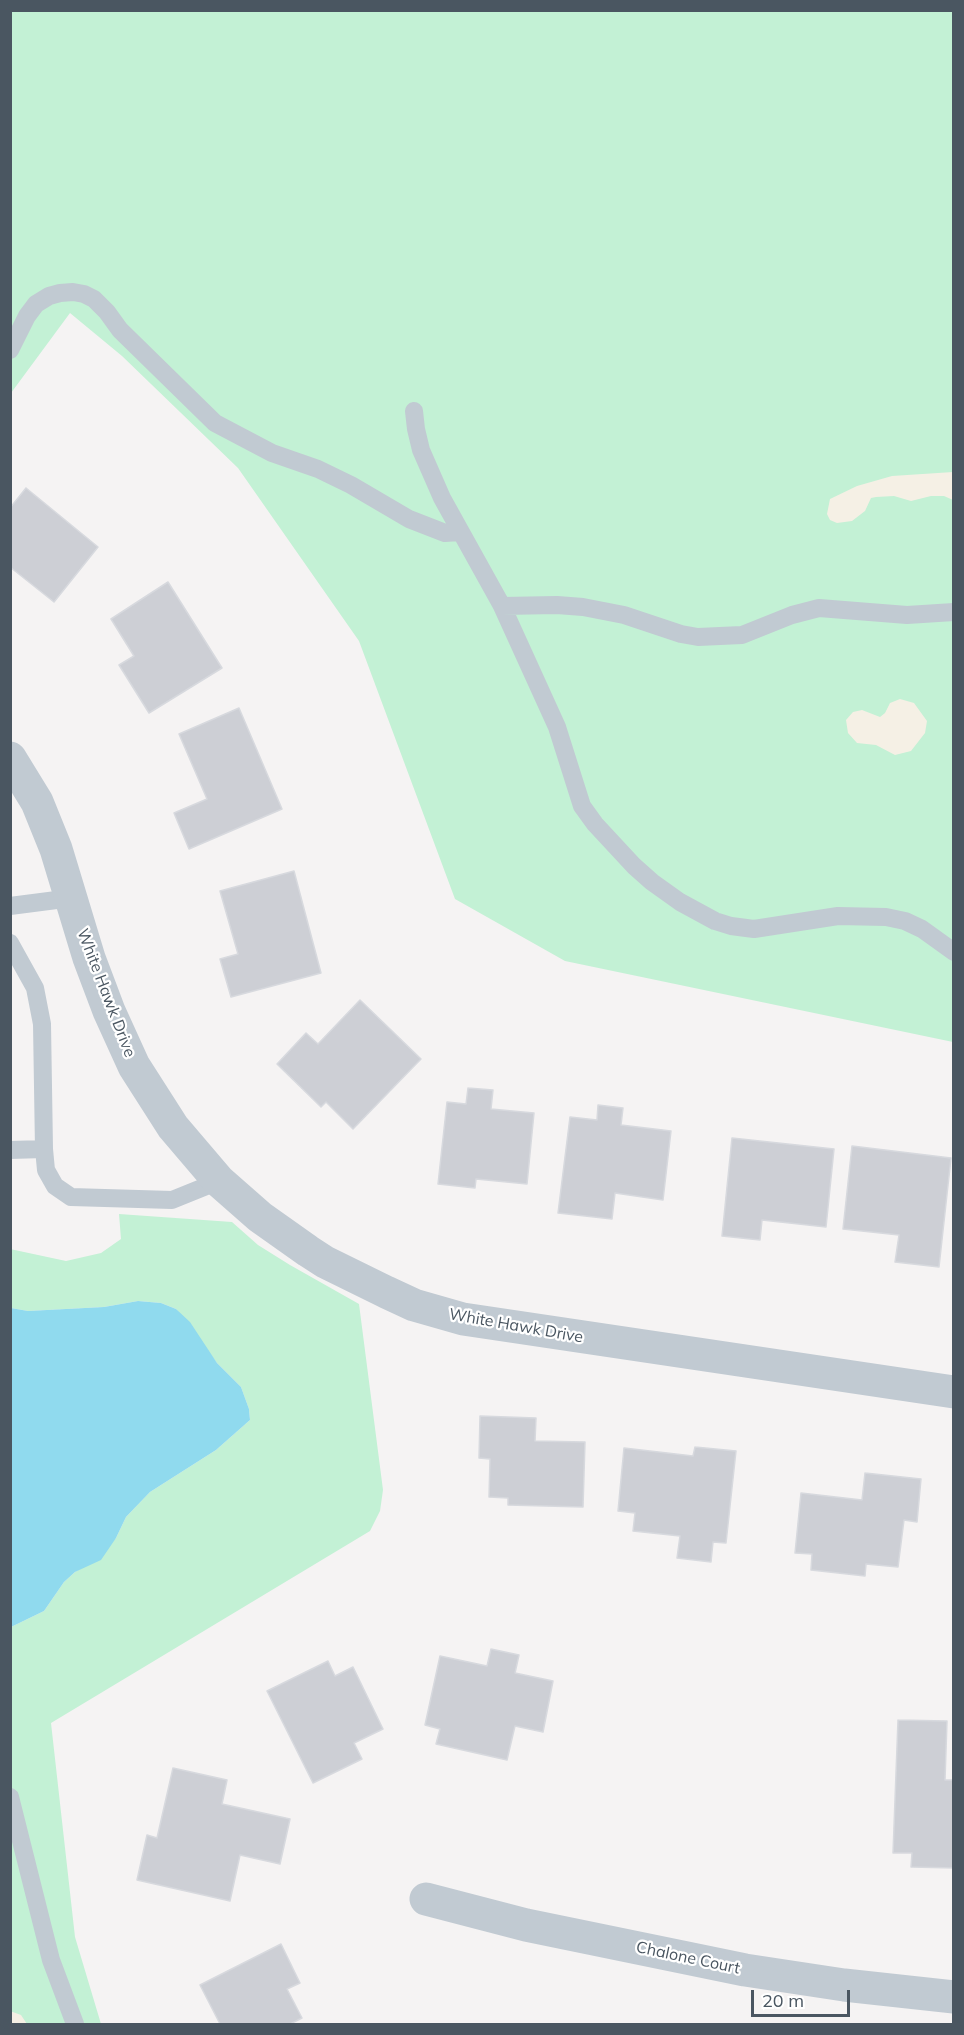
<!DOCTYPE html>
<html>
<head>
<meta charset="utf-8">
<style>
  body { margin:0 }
  #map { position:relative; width:964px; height:2035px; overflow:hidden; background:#f5f3f3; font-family:Mulish,sans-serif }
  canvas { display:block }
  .frame { position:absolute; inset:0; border:12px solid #4a5661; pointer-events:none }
  .scale { position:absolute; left:751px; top:1990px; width:99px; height:27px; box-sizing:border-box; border:3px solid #4a5661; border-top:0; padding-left:8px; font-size:18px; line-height:21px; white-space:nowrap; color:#4a5661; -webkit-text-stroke:4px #fff; paint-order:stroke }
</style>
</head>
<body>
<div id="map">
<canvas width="964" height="2035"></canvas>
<div class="frame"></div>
<div class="scale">20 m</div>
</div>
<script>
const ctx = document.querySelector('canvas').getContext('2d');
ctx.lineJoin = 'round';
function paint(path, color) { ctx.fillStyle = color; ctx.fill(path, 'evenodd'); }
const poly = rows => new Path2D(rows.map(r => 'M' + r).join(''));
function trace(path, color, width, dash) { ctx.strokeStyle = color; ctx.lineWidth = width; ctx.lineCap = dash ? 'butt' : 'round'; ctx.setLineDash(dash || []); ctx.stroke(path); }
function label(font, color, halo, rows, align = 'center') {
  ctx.font = font + ' Mulish,sans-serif'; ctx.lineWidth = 4.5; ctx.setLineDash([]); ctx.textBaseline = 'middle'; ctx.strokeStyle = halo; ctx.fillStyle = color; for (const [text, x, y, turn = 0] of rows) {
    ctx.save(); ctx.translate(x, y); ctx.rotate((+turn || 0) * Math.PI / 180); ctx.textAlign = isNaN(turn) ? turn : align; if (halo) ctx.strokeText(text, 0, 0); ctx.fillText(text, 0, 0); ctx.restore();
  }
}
paint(poly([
  [11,11,953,11,953,1042,565,961,455,899,359,641,238,468,122,356,70,313,11,393],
  [119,1214,232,1222,258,1245,290,1265,359,1304,383,1490,380,1511,370,1531,51,1723,75,1937,101,2024,11,2024,11,1627,44,1611,64,1582,75,1572,87,1565,116,1538,126,1517,150,1492,216,1450,250,1420,249,1409,241,1387,217,1363,176,1309,161,1303,138,1301,104,1307,28,1311,11,1308,10,1249,66,1261,101,1253,121,1239]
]), '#c3f1d5');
paint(poly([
  [953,472,953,500,944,496,931,496,911,501,894,496,876,497,871,498,865,511,852,521,837,523,830,520,827,514,830,499,857,486,892,476],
  [900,699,914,703,927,721,925,733,911,751,895,755,876,745,857,743,848,733,846,720,853,712,862,710,880,717,885,713,890,703],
  [10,2011,21,2015,27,2024,11,2024]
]), '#f5f0e5');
paint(poly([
  [138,1301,161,1303,176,1309,190,1322,217,1363,241,1387,249,1409,250,1420,216,1450,150,1492,126,1517,116,1538,101,1560,75,1572,64,1582,44,1611,11,1627,11,1308,28,1311,104,1307]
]), '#90daee');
const building = poly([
  [26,488,98,547,54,602,10,567,10,508,26,488],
  [168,582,222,668,149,713,119,665,134,656,111,619,168,582],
  [239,708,282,809,189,849,174,813,207,799,179,734,239,708],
  [294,871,321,973,231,997,220,959,238,954,220,891,294,871],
  [360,1000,421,1059,353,1129,326,1102,321,1107,277,1064,306,1033,318,1044,360,1000],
  [468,1088,493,1090,491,1109,534,1113,527,1184,476,1179,475,1188,438,1184,447,1102,466,1104,468,1088],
  [598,1105,623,1108,621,1125,671,1131,663,1200,615,1193,612,1219,558,1213,570,1117,597,1120,598,1105],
  [732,1138,834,1149,826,1227,762,1220,760,1240,722,1236,732,1138],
  [852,1146,951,1158,939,1267,895,1262,899,1235,843,1229,852,1146],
  [480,1416,536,1418,535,1441,585,1442,583,1507,508,1505,508,1498,489,1497,490,1459,479,1458,480,1416],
  [695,1447,736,1451,726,1543,713,1542,711,1562,677,1558,680,1536,633,1531,635,1513,618,1511,624,1448,693,1456,695,1447],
  [865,1473,921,1479,917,1522,904,1520,898,1567,866,1564,865,1576,811,1570,812,1554,795,1553,801,1493,862,1500,865,1473],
  [491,1649,519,1655,515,1673,553,1681,543,1732,515,1726,507,1760,436,1744,440,1729,425,1725,440,1656,487,1666,491,1649],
  [328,1661,335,1676,353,1667,383,1729,354,1743,362,1759,313,1783,267,1691,328,1661],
  [898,1720,947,1721,945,1780,954,1780,954,1868,911,1867,912,1853,893,1853,898,1720],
  [173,1768,227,1780,222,1804,290,1819,280,1864,240,1855,230,1901,137,1880,147,1835,157,1838,173,1768],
  [281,1944,300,1983,287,1989,302,2018,292,2023,292,2024,220,2024,200,1985,281,1944]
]);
paint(building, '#cdcfd5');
trace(building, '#d7d9de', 1.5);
trace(poly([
  [10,350,27,316,36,304,49,296,60,293,73,292,84,294,94,299,107,312,120,330,215,423,272,453,318,469,351,485,409,519,445,533,460,532],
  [414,411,416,429,421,450,442,498,502,606,557,727,582,806,595,824,634,866,652,882,680,902,715,921,731,926,754,929,838,916,886,917,905,921,922,929,954,952],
  [502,606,557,605,583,607,624,615,681,634,698,637,742,635,792,615,819,608,907,615,954,612],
  [10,906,72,898],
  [10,943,35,988,42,1024,44,1149],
  [10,1150,44,1149,46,1170,55,1186,71,1197,172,1200,219,1181],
  [10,1797,51,1960,75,2024]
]), '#c1cad2', 18);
trace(poly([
  [10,758,37,802,56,849,89,958,109,1011,134,1066,173,1127,219,1181,260,1217,308,1251,325,1262,386,1292,414,1305,463,1319,954,1392],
  [426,1899,526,1925,745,1970,844,1985,954,1997]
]), '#c1cad2', 33);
label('16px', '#4a5661', '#fff', [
  ["White Hawk Drive",106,993,69],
  ["White Hawk Drive",516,1326,10],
  ["Chalone Court",688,1958,12]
]);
</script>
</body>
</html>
